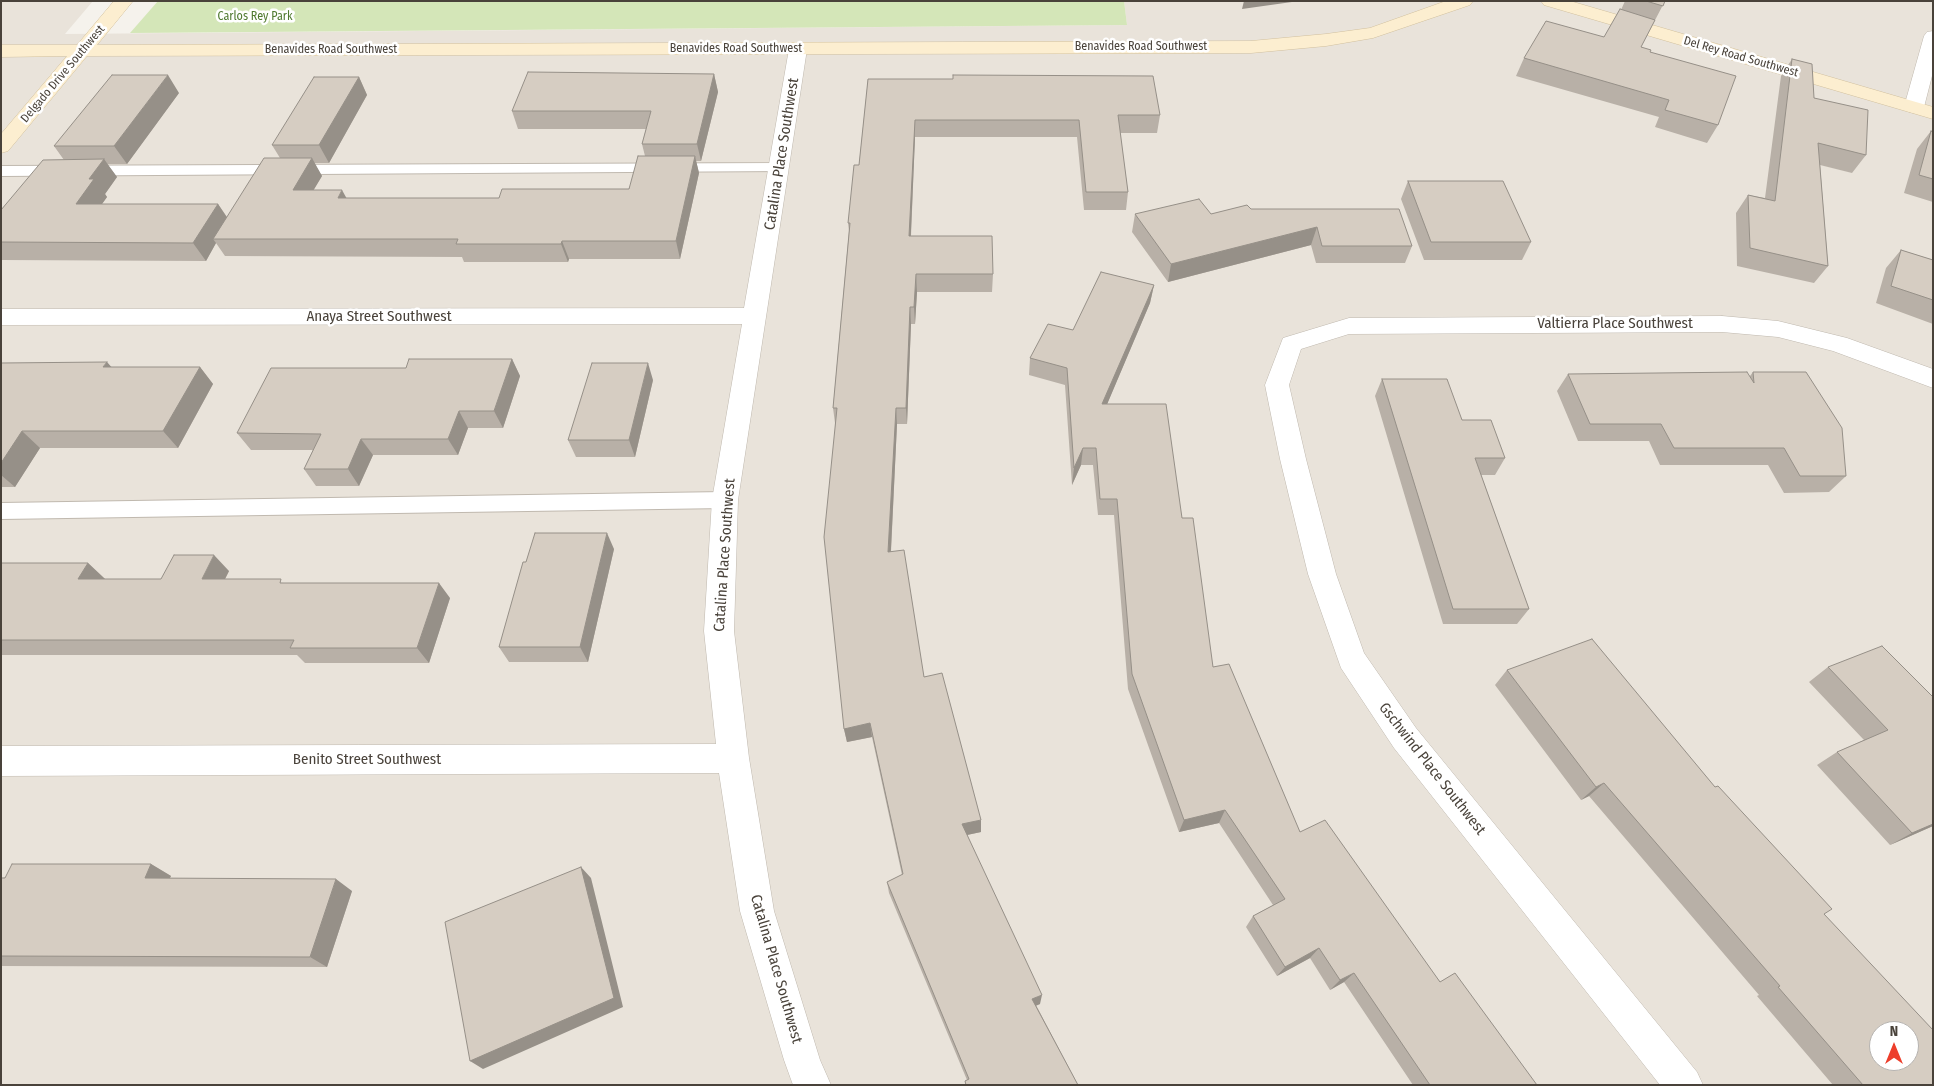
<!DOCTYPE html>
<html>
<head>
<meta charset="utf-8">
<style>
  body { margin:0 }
  #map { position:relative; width:1934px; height:1086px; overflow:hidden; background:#f5f2ec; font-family:"Fira Sans Condensed",sans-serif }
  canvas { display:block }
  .frame { position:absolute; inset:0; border:2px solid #49423a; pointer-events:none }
  .north { position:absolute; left:1869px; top:1021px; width:50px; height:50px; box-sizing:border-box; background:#fff; border:1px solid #b6b3b0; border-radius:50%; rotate:0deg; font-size:14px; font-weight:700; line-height:20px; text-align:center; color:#49423a }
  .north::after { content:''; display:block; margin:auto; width:18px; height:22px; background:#ed3e2b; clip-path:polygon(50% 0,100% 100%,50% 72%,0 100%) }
</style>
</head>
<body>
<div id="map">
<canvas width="1934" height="1086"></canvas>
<div class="frame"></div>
<div class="north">N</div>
</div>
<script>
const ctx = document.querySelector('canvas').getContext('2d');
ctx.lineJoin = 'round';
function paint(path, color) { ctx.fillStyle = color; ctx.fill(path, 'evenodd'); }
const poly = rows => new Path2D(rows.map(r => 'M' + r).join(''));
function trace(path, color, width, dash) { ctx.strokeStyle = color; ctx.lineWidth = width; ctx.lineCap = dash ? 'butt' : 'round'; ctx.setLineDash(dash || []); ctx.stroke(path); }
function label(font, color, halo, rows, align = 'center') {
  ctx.font = font + ' "Fira Sans Condensed",sans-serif'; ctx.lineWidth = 5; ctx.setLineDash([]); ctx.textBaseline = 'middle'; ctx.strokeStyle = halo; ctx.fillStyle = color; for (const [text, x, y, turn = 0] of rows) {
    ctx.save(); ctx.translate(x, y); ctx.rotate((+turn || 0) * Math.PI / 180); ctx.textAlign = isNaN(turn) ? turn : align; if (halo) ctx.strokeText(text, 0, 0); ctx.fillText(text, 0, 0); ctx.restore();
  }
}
paint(poly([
  [1,1,93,1,65,34,1127,25,1124,1,1933,1,1933,1085,1,1085],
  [1879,1031,1909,1031,1909,1061,1879,1061]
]), '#e9e3da');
paint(poly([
  [158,1,1124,1,1127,25,130,33]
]), '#d4e6b8');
const lane = poly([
  [780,163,785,165,788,168,785,171,1,176,1,166,780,163],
  [725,492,732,495,735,500,732,505,725,508,1,519,1,503,725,492]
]);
const street = poly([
  [1933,31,1933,72,1924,107,1921,111,1914,113,1907,111,1904,107,1924,36,1927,32,1933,31],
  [798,43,805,45,807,49,738,500,734,631,749,758,774,911,820,1060,831,1085,793,1085,784,1060,740,911,719,773,1,776,1,746,716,744,704,631,712,500,742,324,1,325,1,309,744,308,789,49,791,45,798,43],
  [1722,316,1778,321,1847,338,1933,369,1933,388,1833,351,1778,337,1722,332,1349,334,1301,349,1289,385,1306,459,1336,574,1364,653,1416,728,1697,1072,1703,1085,1660,1085,1394,748,1341,668,1308,574,1280,459,1265,385,1283,338,1349,318,1722,316]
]);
const secondary = poly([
  [114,1,133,1,97,45,1251,41,1326,34,1370,28,1446,1,1473,1,1470,5,1373,38,1326,46,1251,53,87,56,8,151,1,153,1,134,67,56,1,57,1,45,77,45,114,1],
  [1541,1,1570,1,1933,107,1933,119,1544,5,1541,1]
]);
trace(lane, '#c0b9af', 2);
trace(street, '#c0b9af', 1);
trace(secondary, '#d2c19f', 1);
paint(lane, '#fff');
paint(street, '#fff');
paint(secondary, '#fceed0');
paint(poly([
  [1625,1,1665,1,1641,47,1650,52,1718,125,1707,143,1655,127,1659,117,1516,76,1524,58,1604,37,1621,10],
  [1792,59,1814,98,1866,155,1852,173,1820,165,1828,266,1814,283,1737,266,1736,213,1748,195,1765,198,1781,76],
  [714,74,718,92,701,161,696,161,699,173,680,259,569,259,568,262,464,262,462,257,225,256,216,243,206,261,1,260,1,210,64,160,54,146,179,93,127,164,107,164,117,177,105,194,107,197,102,204,218,204,227,217,280,158,272,145,359,77,367,95,329,163,314,163,322,176,313,190,346,198,499,198,629,189,645,156,642,144,646,129,518,129,512,111],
  [868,79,1160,115,1157,133,1120,133,1128,192,1126,210,1084,210,1077,137,915,137,911,236,993,274,992,292,917,292,915,324,911,324,907,424,897,424,891,552,924,677,981,832,967,835,1040,1004,1036,1005,1078,1085,965,1085,965,1081,967,1080,889,893,887,882,902,875,872,737,847,742,844,729,835,423,833,408,849,231,848,223,859,165],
  [1931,131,1933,132,1933,202,1904,193,1917,149],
  [1408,181,1531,242,1522,260,1424,260,1401,199],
  [1251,209,1412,246,1405,263,1316,263,1311,245,1168,282,1132,232,1135,214,1211,214],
  [1901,250,1933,260,1933,324,1876,303,1886,268],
  [1154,285,1150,303,1107,404,1182,518,1213,667,1300,832,1537,1085,1413,1085,1344,982,1330,990,1310,958,1277,976,1246,927,1253,916,1273,905,1219,823,1179,832,1128,689,1114,515,1098,515,1093,465,1081,465,1072,485,1065,385,1029,375,1030,358,1073,330],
  [512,359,520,376,503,428,468,428,458,455,373,455,359,486,316,486,304,469,313,450,251,450,237,433,406,368],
  [1,363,112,367,200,367,213,384,178,448,40,448,15,487,1,487],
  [1753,372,1846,476,1829,492,1784,493,1768,465,1660,465,1649,441,1578,441,1557,391,1568,374,1750,376],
  [1382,379,1462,420,1505,458,1495,475,1481,475,1529,609,1517,624,1443,624,1375,396],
  [653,380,635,457,576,457,568,440],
  [614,549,588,662,509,662,499,647,526,562],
  [1,563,88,563,105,579,161,579,229,571,225,579,284,583,450,598,429,663,305,663,297,655,1,655],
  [1828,667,1933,697,1933,826,1890,845,1817,765,1837,752,1864,740,1809,682],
  [1507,670,1715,787,1824,914,1933,1085,1833,1085,1757,996,1759,995,1589,796,1581,800,1495,685],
  [151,864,171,876,169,878,352,891,327,967,1,966,1,878]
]), '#b8b0a7');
paint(poly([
  [1244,1,1299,1,1242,9],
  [714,74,718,92,701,161,697,144],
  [168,75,179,93,127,164,114,146],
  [359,77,367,95,329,163,319,145],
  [915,120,915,137,910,253,909,236],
  [695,156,699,173,680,259,676,241],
  [312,158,322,176,303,208,293,190],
  [104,159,117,177,105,194,107,197,89,222,76,204,89,179],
  [342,190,352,208,338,198],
  [218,204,230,222,213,239,216,243,206,261,193,243],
  [1317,227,1311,245,1168,282,1171,264],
  [562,241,569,259,568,262,561,244],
  [916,274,917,292,915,324,914,307],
  [1154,285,1150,303,1100,421,1102,404],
  [910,307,911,324,907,424,906,408],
  [512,359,520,376,503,428,494,411],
  [107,362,122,379,103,367],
  [648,363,653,380,635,457,629,440],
  [200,367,213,384,178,448,163,431],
  [896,408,897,424,890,568,888,552],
  [459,411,468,428,458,455,448,439],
  [22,431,40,448,15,487,1,475,1,463],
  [361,439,373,455,359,486,348,469],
  [1083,448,1081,465,1072,485,1074,468],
  [607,533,614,549,588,662,580,647],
  [214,555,229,571,217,595,202,579],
  [88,563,105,579,78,579],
  [439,583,450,598,429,663,417,648],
  [870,723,872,737,847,742,844,729],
  [1604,783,1589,796,1581,800,1596,787],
  [1225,810,1219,823,1179,832,1184,820],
  [981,820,981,832,962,836,962,824],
  [1933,824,1933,826,1890,845,1912,833],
  [151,864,171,876,165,889,145,878],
  [581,867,591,878,623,1007,483,1069,470,1061],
  [336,879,352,891,327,967,310,957],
  [1319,948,1310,958,1277,976,1285,967],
  [1354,973,1344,982,1330,990,1340,980],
  [1042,995,1040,1004,1031,1008,1032,999]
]), '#969088');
const building = poly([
  [1646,1,1665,1,1663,6,1646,1],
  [1620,9,1655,20,1641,47,1651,50,1650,52,1736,76,1718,125,1665,110,1669,100,1524,58,1546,21,1604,37,1620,9],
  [1792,59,1812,64,1814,98,1868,110,1866,155,1818,143,1828,266,1750,248,1748,195,1775,201,1792,59],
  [528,72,714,74,697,144,642,144,651,111,512,111,528,72],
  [112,75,168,75,114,146,54,146,112,75],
  [953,75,1153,76,1160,115,1118,115,1128,192,1086,192,1079,120,915,120,909,236,992,236,993,274,916,274,914,307,910,307,906,408,896,408,888,552,904,550,924,677,942,673,981,820,962,824,1042,995,1032,999,1078,1085,966,1085,965,1081,969,1079,887,882,903,874,870,723,844,729,824,537,837,408,833,408,850,223,848,223,854,165,859,165,868,79,953,79,953,75],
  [314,77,359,77,319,145,272,145,314,77],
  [1931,131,1933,132,1933,179,1919,175,1931,131],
  [638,156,695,156,676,241,562,241,561,244,456,244,458,239,213,239,264,158,312,158,293,190,342,190,338,198,499,198,502,189,629,189,638,156],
  [104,159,89,179,94,179,76,204,218,204,193,243,1,242,1,210,43,160,104,159],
  [1408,181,1503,181,1531,242,1431,242,1408,181],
  [1199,199,1211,214,1247,205,1251,209,1399,209,1412,246,1322,246,1317,227,1171,264,1135,214,1199,199],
  [1901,250,1933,260,1933,300,1891,286,1901,250],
  [1101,272,1154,285,1102,404,1166,404,1182,518,1193,518,1213,667,1229,664,1300,832,1325,820,1440,982,1455,973,1537,1085,1430,1085,1354,973,1340,980,1319,948,1285,967,1253,916,1285,899,1225,810,1184,820,1132,674,1117,499,1100,499,1096,448,1083,448,1074,468,1067,368,1030,358,1048,324,1073,330,1101,272],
  [409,359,512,359,494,411,459,411,448,439,361,439,348,469,304,469,321,434,237,433,271,368,406,368,409,359],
  [107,362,103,367,200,367,163,431,22,431,1,463,1,363,107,362],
  [592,363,648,363,629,440,568,440,592,363],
  [1747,372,1754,383,1753,372,1806,372,1842,428,1846,476,1800,476,1784,448,1674,448,1661,424,1590,424,1568,374,1747,372],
  [1382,379,1447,379,1462,420,1491,420,1505,458,1475,458,1529,609,1453,609,1382,379],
  [535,533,607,533,580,647,499,647,523,562,526,562,535,533],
  [174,555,214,555,202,579,281,579,280,583,439,583,417,648,290,648,294,640,1,640,1,563,88,563,78,579,161,579,174,555],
  [1592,639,1715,787,1718,786,1832,909,1824,914,1933,1030,1933,1085,1863,1085,1778,987,1780,986,1604,783,1596,787,1507,670,1592,639],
  [1879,1031,1909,1031,1909,1061,1879,1061,1879,1031],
  [1882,646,1933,697,1933,824,1912,833,1837,752,1888,730,1828,667,1882,646],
  [12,864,151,864,145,878,336,879,310,957,1,956,1,878,5,878,12,864],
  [581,867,614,998,470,1061,445,922,581,867]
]);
paint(building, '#d6cdc2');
trace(building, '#969088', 1);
label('12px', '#4f792f', '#fff', [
  ["Carlos Rey Park",255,17]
]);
label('12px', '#49423a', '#fff', [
  ["Benavides Road Southwest",1141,47],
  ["Benavides Road Southwest",736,49],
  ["Benavides Road Southwest",331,50],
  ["Del Rey Road Southwest",1741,57,16],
  ["Delgado Drive Southwest",63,74,-50]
]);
label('15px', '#49423a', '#fff', [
  ["Catalina Place Southwest",782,154,-81],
  ["Anaya Street Southwest",379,317],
  ["Valtierra Place Southwest",1615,324],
  ["Catalina Place Southwest",725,555,-86],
  ["Benito Street Southwest",367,760],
  ["Gschwind Place Southwest",1432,769,52],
  ["Catalina Place Southwest",776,969,74]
]);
</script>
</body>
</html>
